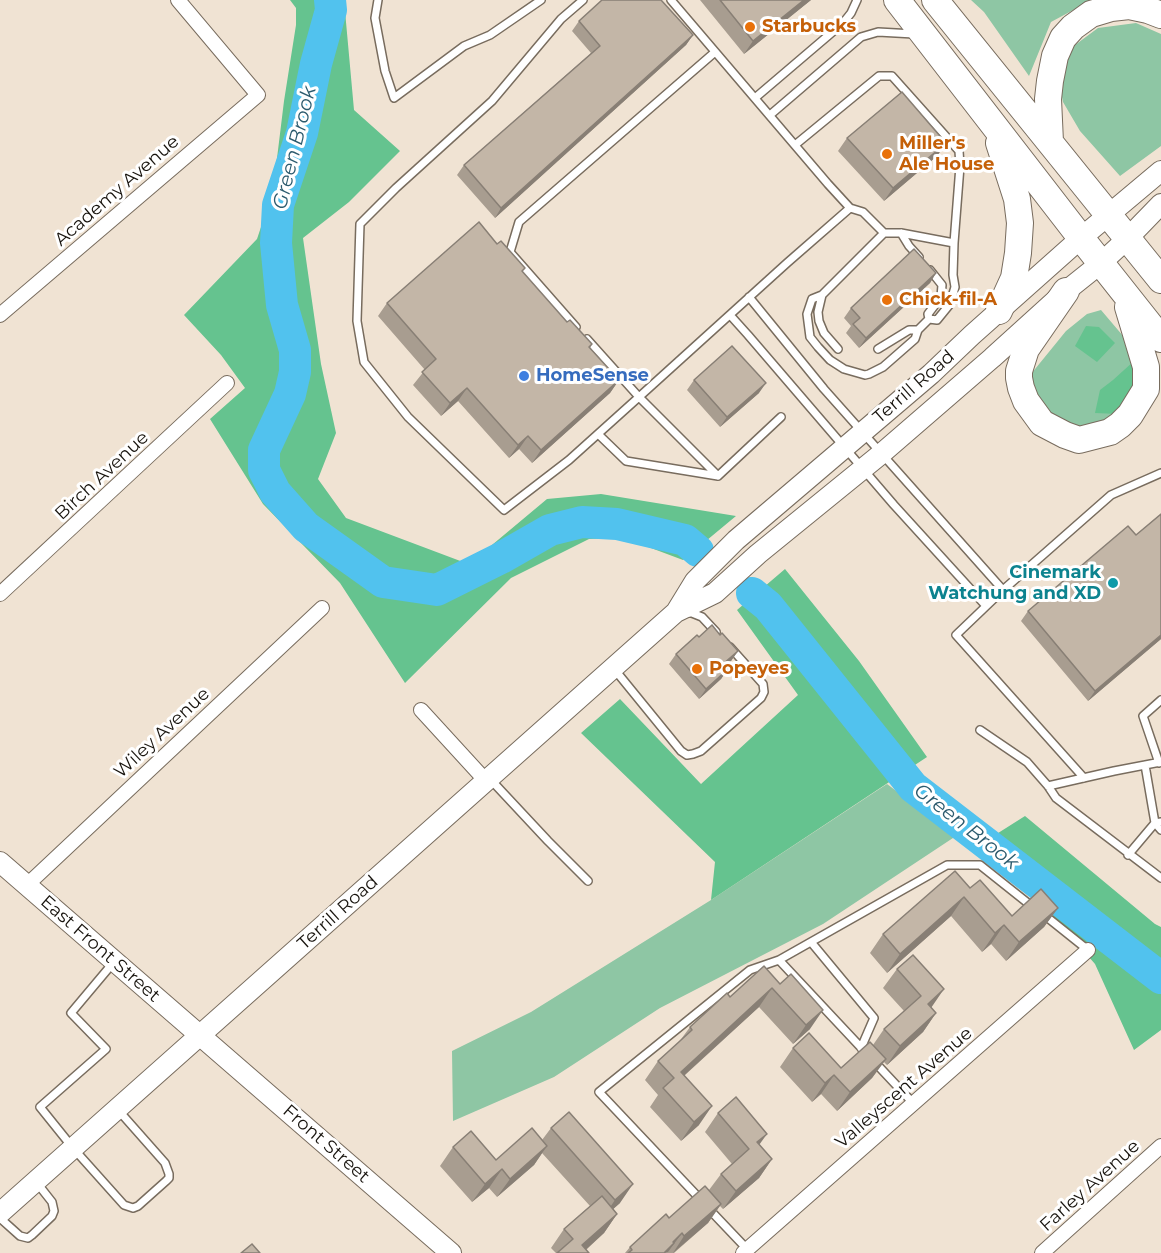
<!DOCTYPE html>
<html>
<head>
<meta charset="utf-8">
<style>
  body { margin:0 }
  canvas { display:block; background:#f0e3d3 }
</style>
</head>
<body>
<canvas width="1161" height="1253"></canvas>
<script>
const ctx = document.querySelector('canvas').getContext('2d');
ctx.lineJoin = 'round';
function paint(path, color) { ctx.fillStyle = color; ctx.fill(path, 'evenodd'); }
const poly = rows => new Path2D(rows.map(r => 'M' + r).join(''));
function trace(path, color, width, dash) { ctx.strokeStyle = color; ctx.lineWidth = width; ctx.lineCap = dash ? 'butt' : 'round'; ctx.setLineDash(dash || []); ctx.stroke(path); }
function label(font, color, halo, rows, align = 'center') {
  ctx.font = font + ' Montserrat,sans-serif'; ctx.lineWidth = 6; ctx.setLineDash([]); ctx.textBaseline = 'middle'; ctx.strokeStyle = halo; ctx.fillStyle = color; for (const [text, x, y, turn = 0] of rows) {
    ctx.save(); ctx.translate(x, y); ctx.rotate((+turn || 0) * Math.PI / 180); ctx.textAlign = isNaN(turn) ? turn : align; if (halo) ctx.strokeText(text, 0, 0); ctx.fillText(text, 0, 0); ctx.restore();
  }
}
paint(poly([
  [971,0,1096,0,1090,1,1051,22,1029,76,984,12],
  [1136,23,1161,34,1161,146,1120,176,1080,131,1063,102,1058,77,1071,48,1098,28],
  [1101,310,1135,350,1120,416,1082,429,1054,420,1037,400,1031,374,1066,331,1087,314],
  [887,784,956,836,823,924,660,1008,554,1077,453,1121,452,1051,531,1012,711,900]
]), '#8ec6a4');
paint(poly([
  [290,0,344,0,354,110,400,151,349,202,303,238,321,364,336,433,318,479,346,518,463,562,486,550,547,499,601,494,736,516,683,560,635,542,616,538,589,539,511,578,405,683,340,583,263,504,210,419,245,388,221,355,184,315,257,239,273,191,284,101,296,25,296,8],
  [1086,326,1099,327,1115,343,1097,362,1075,346],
  [1134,361,1134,388,1118,414,1095,413,1100,390,1113,380],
  [785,569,859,661,927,757,711,900,715,862,581,733,620,699,701,784,798,695,737,610],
  [1025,816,1155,924,1161,927,1161,1030,1134,1050,1095,964,1041,902,976,847]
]), '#65c38f');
trace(poly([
  [330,0,331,10,316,64,302,133,278,205,276,243,282,305,295,350,295,372,290,394,264,450,264,470,275,492,306,527,383,582,437,590,501,558,550,530,582,522,617,524,685,540,698,551],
  [752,593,768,606,913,787,1161,978]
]), '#51c2ee', 32);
const lane = poly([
  [378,0,375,18,385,71,394,98,464,46,490,35,541,0],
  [583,0,561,19,492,101,396,188,360,224,357,321,364,362,408,417,504,510,569,460,639,397,718,476],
  [671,0,828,184,850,208,863,212,884,233,822,295,812,299,807,314,810,337,818,347,830,360,844,369,865,375,869,374,883,367,915,339,918,330,929,319,937,320,950,304,955,287,953,275,954,243,960,166,959,151,892,76,879,76,795,145],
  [755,98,843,23,851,13,857,0],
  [770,115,861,37,878,32,914,34],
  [884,233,901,233,954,243],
  [901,233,909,246,919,257],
  [822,295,818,312,819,321,824,333,838,349],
  [749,297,824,389,1003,590],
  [730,315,748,335,894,505,986,606],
  [929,319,928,314,941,297,942,285,930,270],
  [576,327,510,252,519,222,715,52],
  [587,339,639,397,787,263,850,208],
  [878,349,909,330,918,330],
  [598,434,626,461,718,476,781,417],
  [687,613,692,613,702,617,716,632],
  [615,670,681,751,687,755,693,754,701,751,761,698,764,692,763,684,730,647],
  [980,730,1027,762,1048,786,1056,798,1161,878],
  [1159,763,1143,716,1161,700],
  [1145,765,1155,823,1161,830],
  [1084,778,956,635,1003,590,1111,495,1161,473],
  [491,780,548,841,588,881],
  [1048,786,1114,771,1161,762],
  [1128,855,1155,823,1161,822],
  [1043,914,1088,950],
  [811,942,874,1018,861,1048],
  [779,960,947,865,980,865,1034,908],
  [113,963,71,1013,106,1049,40,1107,73,1148,124,1205,133,1208,138,1206,166,1181,169,1178,169,1174,165,1163,119,1111],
  [701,1200,599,1092,750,970,779,960,913,1103],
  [708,1208,747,1249],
  [0,1218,20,1236,28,1238,32,1235,52,1216,54,1211,52,1202,37,1183]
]);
const street = poly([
  [0,315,258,95,178,0],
  [0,594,227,383],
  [421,710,486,781],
  [27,885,322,608],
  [743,1253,1088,950],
  [1042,1253,1161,1146]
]);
const secondary = poly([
  [676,612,695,581,736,540,931,374,972,335,1081,238,1161,171],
  [0,862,451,1253],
  [0,1213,676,612,715,593,758,554,881,454,992,358,1066,291,1101,263,1127,239,1161,204]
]);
const highway = poly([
  [897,0,1081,238,1161,339],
  [935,0,1161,280],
  [1050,142,1048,99,1050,81,1055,56,1063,38,1073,27,1091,14,1111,8,1129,6,1148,10,1161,15],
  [1066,291,1026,349,1019,371,1019,378,1021,388,1026,401,1042,423,1065,435,1079,440,1110,432,1120,425,1130,415,1146,389,1146,367,1128,307],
  [999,311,1014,278,1018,253,1020,223,1017,199,999,143]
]);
trace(lane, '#786c5e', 10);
trace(street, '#786c5e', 16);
trace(secondary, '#786c5e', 22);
trace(highway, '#786c5e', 28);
trace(lane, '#fff', 7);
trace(street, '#fff', 14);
trace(secondary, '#fff', 20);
trace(highway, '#fff', 26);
paint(poly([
  [700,0,811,0,744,54],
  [579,21,693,35,686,45,495,218,457,175,464,165,591,53,572,31],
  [847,138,946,143,937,156,884,201,838,151],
  [497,244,525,268,522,272,567,322,592,344,590,348,619,380,610,393,532,463,519,449,509,458,458,401,441,416,413,385,425,370,378,316,387,303],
  [936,273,930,283,859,348,846,333,851,326,844,318,851,308],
  [694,380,759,393,720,427,687,390],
  [1161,514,1161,639,1088,701,1021,621,1028,611,1136,535],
  [720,635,738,651,731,661,725,666,728,669,721,679,699,699,669,664,676,654,699,637],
  [970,888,1012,916,1058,908,1044,927,1006,961,991,944,982,952,951,916,887,973,870,953,883,934],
  [764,966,810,1029,793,1044,759,1007,684,1076,699,1125,681,1141,650,1107,658,1095,645,1080,658,1061,679,1042,690,1027,730,997],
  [897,969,936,1013,923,1032,887,1065,884,1062,872,1078,837,1111,821,1094,812,1102,780,1067,793,1048,841,1068,873,1045,884,1029,904,1011,883,988],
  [718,1113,759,1145,772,1159,759,1178,723,1209,720,1206,708,1223,674,1253,625,1253,630,1247,669,1218,709,1190,721,1174,732,1164,705,1132],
  [551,1128,620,1203,613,1209,617,1214,604,1233,586,1250,589,1253,556,1253,551,1248,564,1229,590,1206,542,1153,534,1165,497,1197,489,1188,472,1202,440,1166,453,1147,496,1160,542,1140]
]), '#a89d90');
paint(poly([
  [804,0,811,0,744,54,753,41],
  [693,35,686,45,495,218,501,208],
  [946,143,937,156,884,201,893,188],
  [936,273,930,283,859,348,866,338],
  [619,380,610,393,532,463,541,450],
  [766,383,759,393,720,427,727,417],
  [467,388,458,401,441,416,450,403],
  [528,436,519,449,509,458,518,445],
  [1161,635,1161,639,1088,701,1095,691],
  [738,651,731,661,716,674,723,664],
  [728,669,721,679,699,699,706,689],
  [964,897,951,916,887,973,900,954],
  [1058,908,1044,927,1006,961,1019,942],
  [1004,925,991,944,982,952,995,933],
  [772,988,759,1007,667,1091,681,1072],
  [944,989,931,1008,928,1004],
  [823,1010,810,1029,793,1044,806,1025],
  [936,1013,923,1032,887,1065,900,1046],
  [886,1059,872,1078,837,1111,850,1092],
  [834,1075,821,1094,812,1102,825,1083],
  [712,1106,699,1125,681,1141,694,1122],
  [767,1134,754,1152,757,1142],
  [547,1146,534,1165,497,1197,510,1179],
  [772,1159,759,1178,723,1209,736,1191],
  [502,1169,489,1188,472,1202,485,1184],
  [633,1184,620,1203,602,1219,615,1200],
  [721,1204,708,1223,673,1253,684,1236],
  [617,1214,604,1233,582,1253,582,1245],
  [682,1233,668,1252,664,1253,673,1242]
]), '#887f75');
const building = poly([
  [602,0,661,0,693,35,501,208,464,165,600,46,579,21,602,0],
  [720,0,804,0,753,41,720,0],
  [902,92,946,143,893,188,847,138,902,92],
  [479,222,497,244,501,241,525,268,522,271,567,322,570,320,592,344,589,347,619,380,541,450,528,436,518,445,467,388,450,403,422,372,436,359,387,303,479,222],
  [914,249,936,273,866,338,853,324,860,318,851,308,914,249],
  [732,346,766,383,727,417,694,380,732,346],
  [1161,514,1161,635,1095,691,1028,611,1128,526,1136,535,1161,514],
  [712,625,720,635,722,633,738,651,723,664,728,669,706,689,676,654,697,635,699,637,712,625],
  [955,871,970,888,980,880,1012,916,1041,889,1058,908,1019,942,1004,925,995,933,964,897,900,954,883,934,955,871],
  [913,955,944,989,928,1004,936,1013,900,1046,884,1029,921,996,897,969,913,955],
  [764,966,780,984,791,974,823,1010,806,1025,772,988,681,1072,712,1106,694,1122,663,1088,674,1078,658,1061,692,1030,690,1027,727,993,730,997,764,966],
  [809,1033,841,1068,870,1042,886,1059,850,1092,834,1075,825,1083,793,1048,809,1033],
  [736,1097,767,1134,757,1142,772,1159,736,1191,721,1174,749,1149,718,1113,736,1097],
  [569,1112,633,1184,615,1200,551,1128,569,1112],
  [532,1128,547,1146,510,1179,502,1169,485,1184,453,1147,471,1131,496,1160,532,1128],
  [705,1186,721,1204,684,1236,682,1233,673,1242,674,1243,664,1253,628,1253,632,1250,630,1247,666,1214,669,1218,705,1186],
  [602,1196,617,1214,582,1245,589,1253,557,1253,573,1239,564,1229,602,1196],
  [252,1244,260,1253,241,1253,252,1244]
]);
paint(building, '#c3b6a7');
trace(building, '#887f75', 1.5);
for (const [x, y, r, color] of [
  [750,27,6,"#e8710a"],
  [887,154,6,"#e8710a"],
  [887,300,6,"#e8710a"],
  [524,376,6,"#3f7fe0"],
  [1113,583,6,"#0f9aa8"],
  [697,669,6,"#e8710a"]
]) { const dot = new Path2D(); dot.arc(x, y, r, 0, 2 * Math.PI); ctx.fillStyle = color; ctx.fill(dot); trace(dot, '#fff', 2); }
label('bold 18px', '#c56008', '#fff', [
  ["Starbucks",762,27],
  ["Miller's",899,144],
  ["Ale House",899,165],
  ["Chick-fil-A",899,300],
  ["Popeyes",709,669]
], 'left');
label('18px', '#17130d', '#fff', [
  ["Academy Avenue",117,191,-41],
  ["Terrill Road",914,387,-41],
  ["Birch Avenue",102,476,-43],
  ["Wiley Avenue",162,733,-43],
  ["Terrill Road",338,913,-42],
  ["East Front Street",100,949,41],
  ["Valleyscent Avenue",904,1088,-41],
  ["Front Street",326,1144,41],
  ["Farley Avenue",1090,1186,-42]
]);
label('bold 18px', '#366cbe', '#fff', [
  ["HomeSense",536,376]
], 'left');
label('bold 18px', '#0d838f', '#fff', [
  ["Cinemark",1101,573],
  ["Watchung and XD",1101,594]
], 'right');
label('italic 20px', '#2c5b6e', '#fff', [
  ["Green Brook",295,148,-76],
  ["Green Brook",966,827,38]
]);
</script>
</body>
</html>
